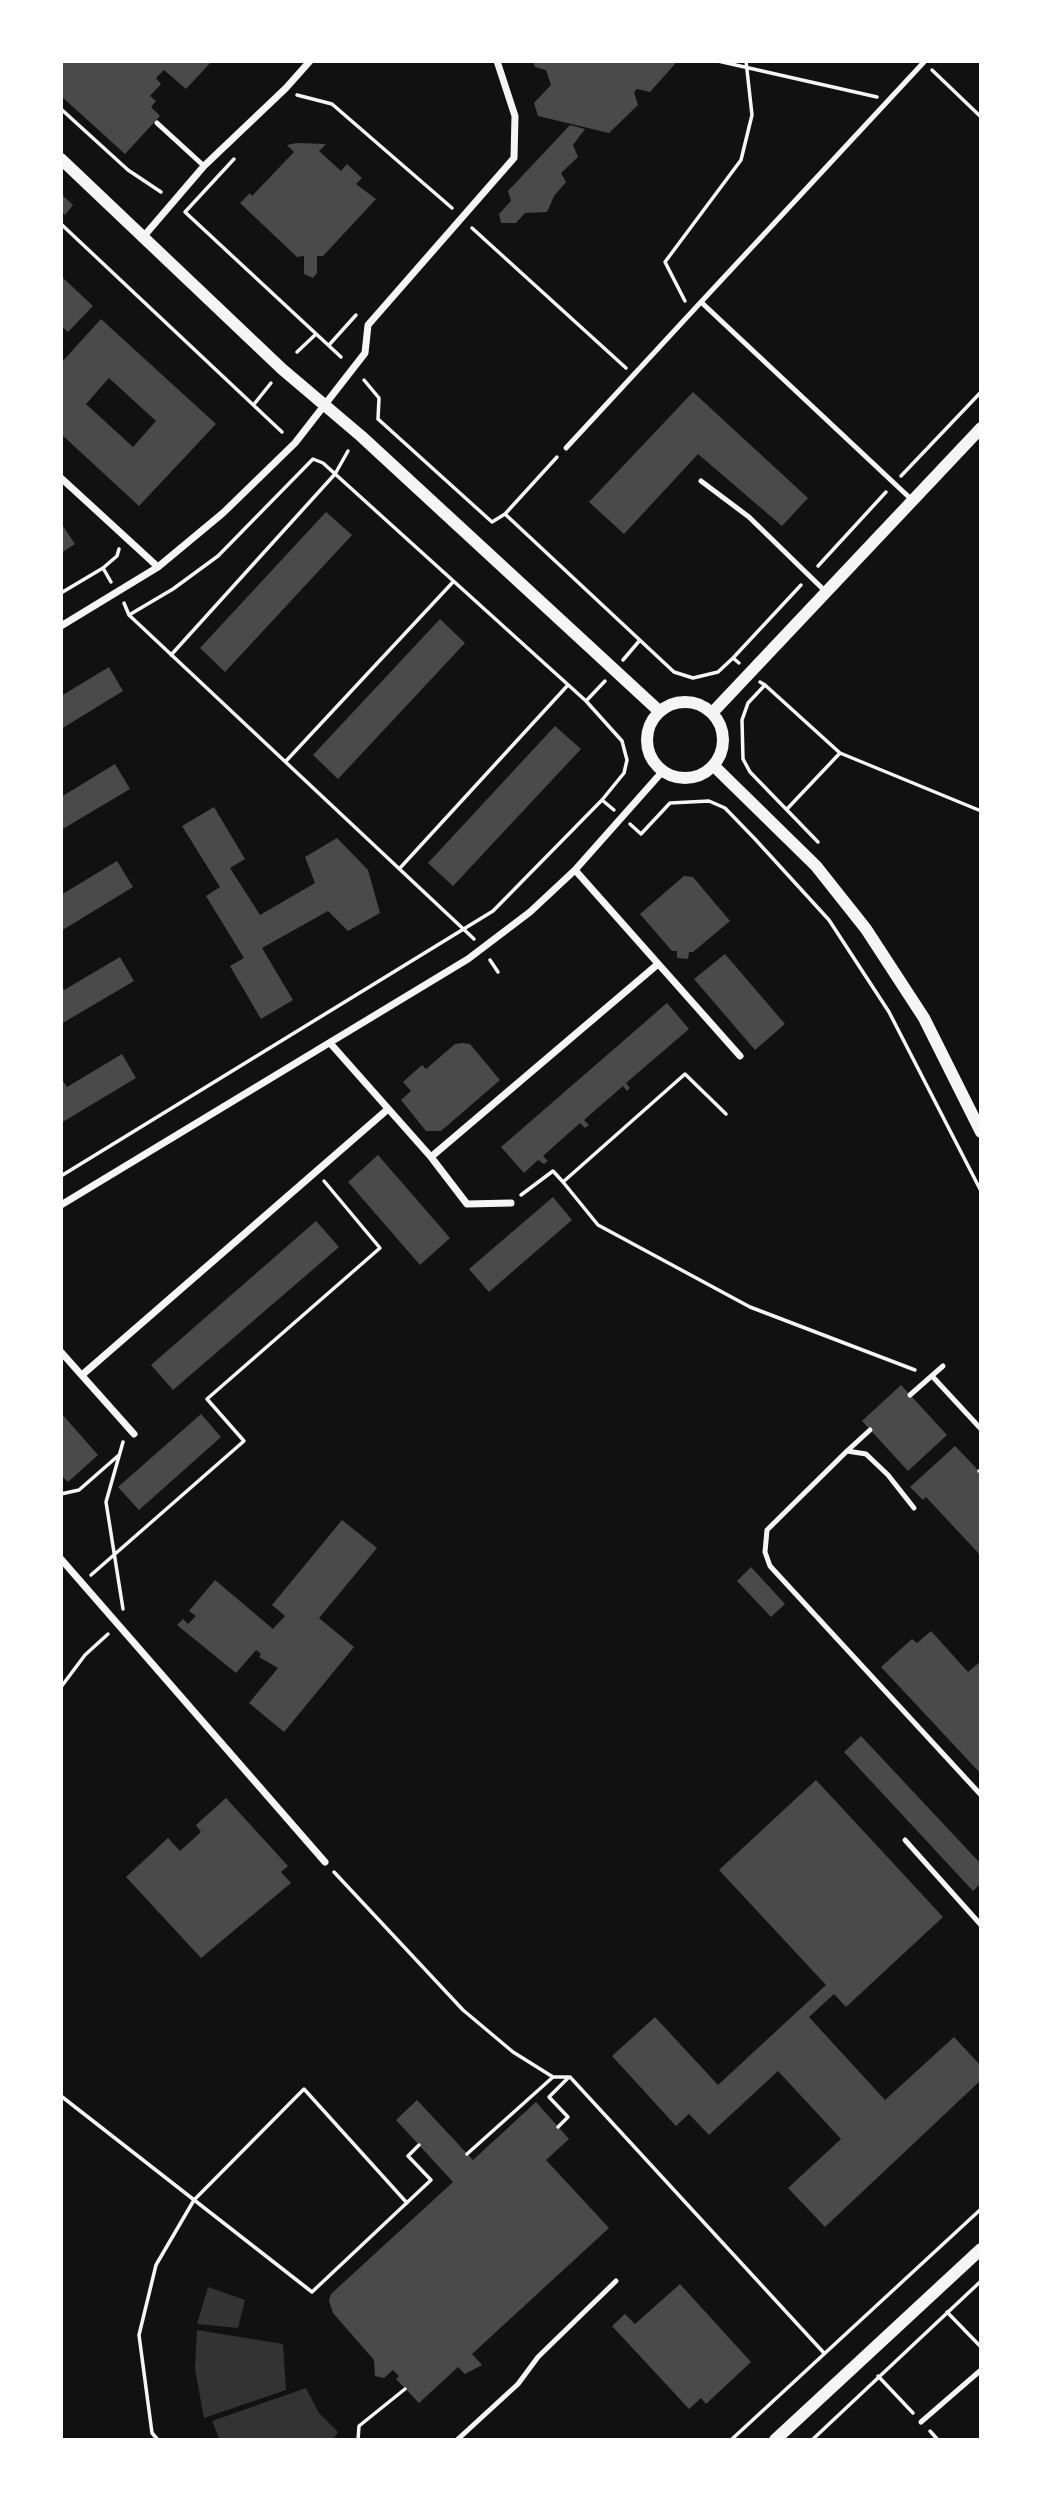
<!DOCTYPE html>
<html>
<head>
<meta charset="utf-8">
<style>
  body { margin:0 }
  #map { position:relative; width:1042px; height:2501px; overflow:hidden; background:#111; font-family:Arial,sans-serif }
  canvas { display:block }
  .frame { position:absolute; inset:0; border:63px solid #fff; pointer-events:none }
</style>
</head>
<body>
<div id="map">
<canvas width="1042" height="2501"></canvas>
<div class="frame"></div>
</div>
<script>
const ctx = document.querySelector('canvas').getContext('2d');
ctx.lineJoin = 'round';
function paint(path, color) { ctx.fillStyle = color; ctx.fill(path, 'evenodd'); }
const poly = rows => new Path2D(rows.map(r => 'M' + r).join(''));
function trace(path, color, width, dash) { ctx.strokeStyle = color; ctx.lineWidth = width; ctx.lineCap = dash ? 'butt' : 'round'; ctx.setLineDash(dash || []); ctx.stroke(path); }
paint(poly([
  [208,2287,245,2300,238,2328,197,2324],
  [197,2330,283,2344,286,2390,204,2418,195,2369],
  [306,2388,319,2413,338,2432,333,2440,220,2440,212,2421]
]), '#333');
paint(poly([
  [61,61,212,61,186,89,164,70,156,78,161,84,150,96,156,101,151,107,160,116,125,154,61,96],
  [533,61,674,61,675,64,650,92,637,89,634,92,638,105,609,133,538,116,534,103,551,85,546,70,535,67],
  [570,125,585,129,573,145,578,157,561,173,566,182,554,196,547,212,525,213,516,223,501,223,499,214,511,201,508,191],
  [297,143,326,144,319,151,341,171,347,164,362,178,356,184,376,199,323,256,317,256,317,273,313,278,304,274,304,256,297,257,240,203,250,193,252,196,294,152,287,145],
  [61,194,73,205,65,215,61,212],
  [61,276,93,306,68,332,61,326],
  [101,319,216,424,139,506,61,434,61,363],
  [109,378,156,421,133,447,86,404],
  [693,392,808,498,782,526,698,454,624,534,589,502],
  [326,512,352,535,225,672,200,648],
  [61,523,75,544,61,553],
  [440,619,465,643,338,779,313,755],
  [109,667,123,691,61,729,61,696],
  [555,726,581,749,453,886,428,863],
  [115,764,130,789,61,830,61,797],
  [214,807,245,859,230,868,260,915,315,883,305,857,337,838,368,870,380,913,348,931,328,911,262,948,293,1000,261,1019,230,966,244,958,206,896,220,887,182,826],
  [117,861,133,887,61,931,61,895],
  [684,876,693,877,730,921,693,952,689,952,688,959,677,958,677,951,672,951,640,914],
  [725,954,785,1024,755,1050,694,979],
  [120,957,134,981,61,1024,61,985,64,990],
  [667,1003,689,1029,626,1083,630,1088,627,1091,623,1086,584,1120,589,1125,585,1128,580,1123,543,1156,548,1161,544,1164,538,1160,524,1173,501,1147],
  [462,1043,470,1044,500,1080,441,1131,426,1131,401,1100,411,1091,403,1082,422,1065,426,1069,455,1044],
  [122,1054,136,1078,61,1123,61,1078,67,1087],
  [378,1155,450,1238,420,1265,348,1182],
  [553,1197,572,1220,489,1292,469,1269],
  [316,1221,339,1247,173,1390,151,1365],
  [901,1385,947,1435,908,1471,862,1421],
  [61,1413,98,1455,68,1482,61,1475],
  [201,1414,221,1437,139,1510,118,1487],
  [955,1446,981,1473,981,1556,926,1497,923,1500,910,1487],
  [342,1520,377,1548,319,1618,354,1647,284,1732,249,1703,278,1668,259,1657,261,1654,256,1650,236,1673,177,1625,183,1619,188,1624,196,1616,189,1611,215,1580,273,1629,285,1616,272,1605],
  [751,1567,785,1604,771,1617,737,1581],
  [931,1631,968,1672,981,1661,981,1774,881,1667,912,1639,917,1643],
  [861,1736,981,1864,981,1883,973,1891,844,1752],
  [816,1780,943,1917,846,2007,834,1994,809,2017,885,2100,954,2037,981,2066,981,2080,825,2227,788,2188,841,2139,778,2071,709,2135,689,2114,676,2126,612,2056,655,2017,718,2085,826,1985,719,1870],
  [226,1798,288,1866,281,1872,291,1883,201,1958,126,1877,168,1838,180,1851,201,1832,196,1825],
  [417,2100,473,2160,536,2102,569,2139,546,2160,609,2228,472,2354,482,2365,465,2374,458,2367,419,2403,396,2379,399,2376,393,2370,384,2378,375,2376,374,2360,333,2313,329,2301,331,2294,453,2182,396,2120],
  [680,2284,751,2362,706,2404,701,2398,689,2409,612,2326,625,2314,635,2324]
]), '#4a4a4a');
trace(poly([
  [718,61,877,97],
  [932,70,981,117],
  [297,95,332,104,452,208],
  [61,109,128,170,161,192],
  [234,159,185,212,341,357],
  [61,224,282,432],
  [472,228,626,368],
  [685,301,665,262,741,160,752,115,746,61],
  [329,345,356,315],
  [297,352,315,335],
  [364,380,379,398,378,419,492,522,505,514,557,457],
  [255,403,271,383],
  [901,476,981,392],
  [505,514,674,672,693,678,718,672,733,658],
  [818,566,886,492],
  [103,568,117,556,119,549],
  [61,593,103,568,111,582],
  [129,615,474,939],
  [171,655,335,474,348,451],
  [623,660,640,640],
  [739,663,733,658,801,585],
  [760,682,765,685,748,703,742,720,743,759,750,772,818,842],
  [765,685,840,753,981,811],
  [586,701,605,681],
  [286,761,453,582],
  [602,800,614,810],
  [787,809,840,753],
  [630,824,641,834,670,803,709,801,725,808,755,839,829,920,889,1012,981,1191],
  [400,868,568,685],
  [490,960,498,972],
  [61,1176,493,911,602,800,624,773,627,760,622,741,586,701,323,463,313,459,218,556,173,589,129,615,124,603],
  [563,1182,598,1225,750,1307,915,1370],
  [521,1195,553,1171,563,1182,685,1074,726,1114],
  [123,1442,106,1502,123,1609],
  [979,1471,981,1470],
  [61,1494,79,1490,119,1455],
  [91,1575,244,1441,207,1399,380,1248,324,1181],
  [61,1687,85,1655,108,1634],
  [334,1872,463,2010,513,2052,553,2077,570,2077,824,2353],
  [61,2096,312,2292,431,2180,408,2156,419,2145],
  [558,2127,568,2117,549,2097,568,2078],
  [467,2154,553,2077],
  [947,2312,981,2347],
  [878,2376,913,2413],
  [930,2431,938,2440],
  [158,2440,152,2433,139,2335,156,2265,194,2200,304,2089,407,2203],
  [358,2440,359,2426,405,2389],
  [731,2440,981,2209],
  [812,2440,981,2281]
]), '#f5f5f5', 3.5);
trace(poly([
  [157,123,204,166],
  [566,448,701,302],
  [701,481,749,517,826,592],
  [911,499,701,302,924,62],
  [932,1376,981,1429],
  [910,1395,943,1366],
  [847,1451,870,1430],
  [914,1508,888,1475,866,1454,847,1451,767,1530,765,1552,770,1566,981,1795],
  [905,1840,981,1925],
  [921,2422,981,2370],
  [457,2440,518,2384,538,2357,616,2281]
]), '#f5f5f5', 5);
trace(poly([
  [144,236,204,166,286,88,310,61],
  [61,478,158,567],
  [61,626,158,567,223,513,295,443,365,353,368,325,514,158,515,116,497,61],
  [575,870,740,1056],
  [330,1043,431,1157,467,1204,511,1203],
  [431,1157,658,964],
  [61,1205,468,959,530,912,575,870,662,772],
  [61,1352,134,1434],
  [82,1375,388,1109],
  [61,1559,325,1862]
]), '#f5f5f5', 7);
trace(poly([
  [61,159,282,369,361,436,659,711],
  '647 740a38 38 0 1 1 76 0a38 38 0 1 1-76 0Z',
  [712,713,981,428],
  [714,766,816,866,866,929,924,1018,981,1132],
  [775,2440,981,2249]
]), '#f5f5f5', 12);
</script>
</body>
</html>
